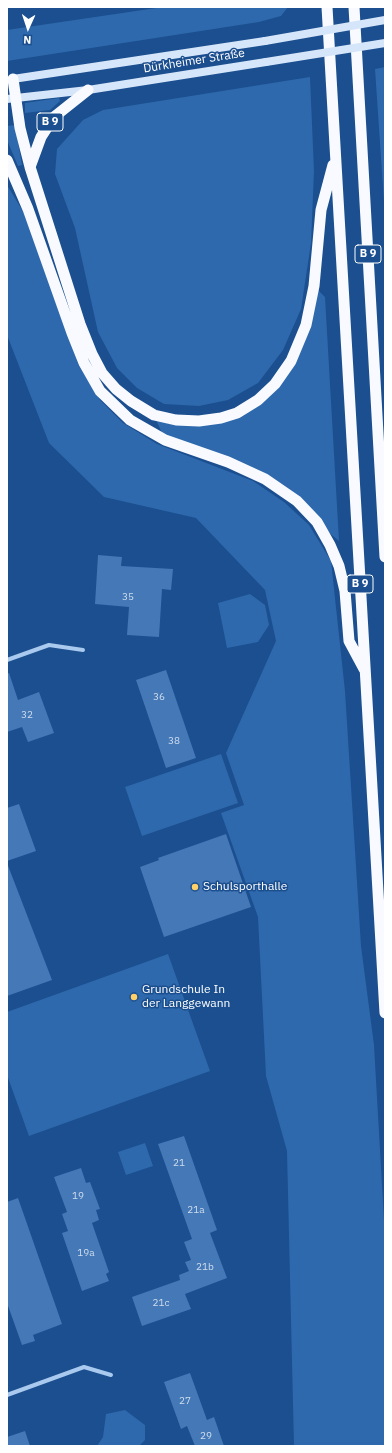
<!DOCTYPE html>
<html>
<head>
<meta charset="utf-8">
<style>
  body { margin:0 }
  #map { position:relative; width:392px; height:1453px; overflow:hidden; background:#1b4f8f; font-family:"IBM Plex Sans",sans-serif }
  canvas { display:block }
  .frame { position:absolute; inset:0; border:8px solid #fff; pointer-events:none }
  .north { position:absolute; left:8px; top:8px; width:40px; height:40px; -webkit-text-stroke:3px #1b4f8f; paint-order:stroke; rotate:183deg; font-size:11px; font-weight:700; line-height:16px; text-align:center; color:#fff }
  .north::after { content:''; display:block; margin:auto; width:14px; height:18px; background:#fff; clip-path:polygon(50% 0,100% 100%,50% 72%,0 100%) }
</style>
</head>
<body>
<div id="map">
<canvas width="392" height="1453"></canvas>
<div class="frame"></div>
<div class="north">N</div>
</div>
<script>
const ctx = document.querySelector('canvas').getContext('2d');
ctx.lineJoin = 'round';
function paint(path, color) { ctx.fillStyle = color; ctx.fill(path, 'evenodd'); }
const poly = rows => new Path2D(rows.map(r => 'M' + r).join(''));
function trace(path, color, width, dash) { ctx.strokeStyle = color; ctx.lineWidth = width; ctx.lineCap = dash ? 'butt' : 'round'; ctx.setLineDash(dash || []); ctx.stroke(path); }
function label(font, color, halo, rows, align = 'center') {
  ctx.font = font + ' "IBM Plex Sans",sans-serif'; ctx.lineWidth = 3; ctx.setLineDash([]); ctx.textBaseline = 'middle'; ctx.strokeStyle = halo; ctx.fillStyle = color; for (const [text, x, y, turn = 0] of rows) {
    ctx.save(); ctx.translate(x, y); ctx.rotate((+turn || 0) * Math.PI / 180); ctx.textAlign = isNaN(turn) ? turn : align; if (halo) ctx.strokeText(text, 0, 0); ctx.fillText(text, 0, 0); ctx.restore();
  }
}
paint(poly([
  [163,7,288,7,281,16,259,22,7,61,7,30],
  [385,67,385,217,375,69],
  [310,77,314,171,311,243,301,309,283,350,258,383,228,400,199,406,164,404,137,388,117,368,98,332,75,228,55,174,57,149,83,120,103,110],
  [59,98,60,101,50,110,25,113,25,103],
  [15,125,22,165,18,166,7,140,7,126],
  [7,185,24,213,79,366,100,400,123,423,157,444,253,481,284,502,309,525,331,561,345,691,361,946,374,1045,385,1238,385,1446,294,1446,287,1151,266,1076,258,917,221,813,244,805,226,753,276,641,265,590,196,518,104,497,49,443,7,335],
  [314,286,325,297,339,541,265,479,165,440,154,415,198,421,258,400,291,361],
  [250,594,265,605,269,625,258,642,227,648,218,603],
  [221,754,238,803,142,836,125,787],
  [168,954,210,1071,29,1136,7,1075,7,1012],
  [145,1143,153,1166,126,1175,118,1152],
  [125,1410,145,1425,145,1440,139,1446,97,1446,103,1437,106,1414]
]), '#2e69ad');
paint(poly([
  [98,555,122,557,121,566,173,569,171,590,162,589,159,637,127,635,129,607,95,604],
  [166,670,196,758,166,768,136,680],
  [9,673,18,700,39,692,54,733,28,742,22,727,7,732,7,674],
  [19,804,36,851,7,861,7,808],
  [226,834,251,907,164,937,140,867,159,860,158,858],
  [7,863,52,980,7,996],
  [184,1136,217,1230,210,1233,227,1278,185,1294,191,1309,142,1326,132,1297,180,1280,179,1275,189,1271,185,1262,191,1260,184,1242,192,1239,158,1144],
  [81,1168,86,1183,90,1182,100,1209,96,1210,99,1220,92,1223,109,1272,106,1274,109,1281,82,1291,62,1233,68,1231,62,1214,67,1212,54,1177],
  [18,1198,62,1324,33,1335,35,1341,22,1345,7,1303,7,1202],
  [190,1373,207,1420,214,1417,224,1446,195,1446,187,1426,181,1429,164,1382],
  [25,1431,30,1446,7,1446,7,1437]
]), '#4478b7');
trace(poly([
  [7,660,49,645,83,650],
  [7,1395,84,1367,111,1375]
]), '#a9c9ee', 4);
trace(poly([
  [13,79,265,41],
  [7,99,88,90,266,62]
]), '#d6e6fa', 8);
trace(poly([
  [327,7,385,1013],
  [354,7,385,557],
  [13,79,20,128,30,167,80,324,92,354,102,373,116,389,131,401,154,415,176,420,199,421,221,418,237,413,258,400,275,384,291,361,306,325,314,286,321,210,333,165],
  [7,160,28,209,72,333,84,363,100,391,130,420,165,440,228,462,265,479,297,501,317,522,330,545,339,566,345,591,349,641,364,669],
  [30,167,41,137,54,117,88,90]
]), '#f8faff', 11);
trace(poly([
  [265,41,385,20],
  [266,62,385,43]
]), '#d6e6fa', 8);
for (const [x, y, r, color] of [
  [195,887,4,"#ffd166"],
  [134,997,4,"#ffd166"]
]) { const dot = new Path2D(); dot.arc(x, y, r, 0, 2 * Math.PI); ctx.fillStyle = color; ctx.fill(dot); trace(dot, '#1b4f8f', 1.5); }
label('10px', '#d0dded', null, [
  ["35",128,597],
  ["36",159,697],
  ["32",27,715],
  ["38",174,741],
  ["21",179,1163],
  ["19",78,1196],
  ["21a",196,1210],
  ["19a",86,1253],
  ["21b",205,1267],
  ["21c",161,1303],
  ["27",185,1401],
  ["29",206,1436]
]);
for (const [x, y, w] of [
  [50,122,26],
  [368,254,26],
  [360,584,26]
]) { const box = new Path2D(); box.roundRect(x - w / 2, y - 9, w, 18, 3); ctx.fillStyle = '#1b4f8f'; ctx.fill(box); trace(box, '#fff', 1); }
label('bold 11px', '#fff', null, [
  ["B 9",50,122],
  ["B 9",368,254],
  ["B 9",360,584]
]);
label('12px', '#fff', '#1b4f8f', [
  ["Dürkheimer Straße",194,61,-9]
]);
label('12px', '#fff', '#1b4f8f', [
  ["Schulsporthalle",203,887],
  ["Grundschule In",142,990],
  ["der Langgewann",142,1004]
], 'left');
</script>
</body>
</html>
